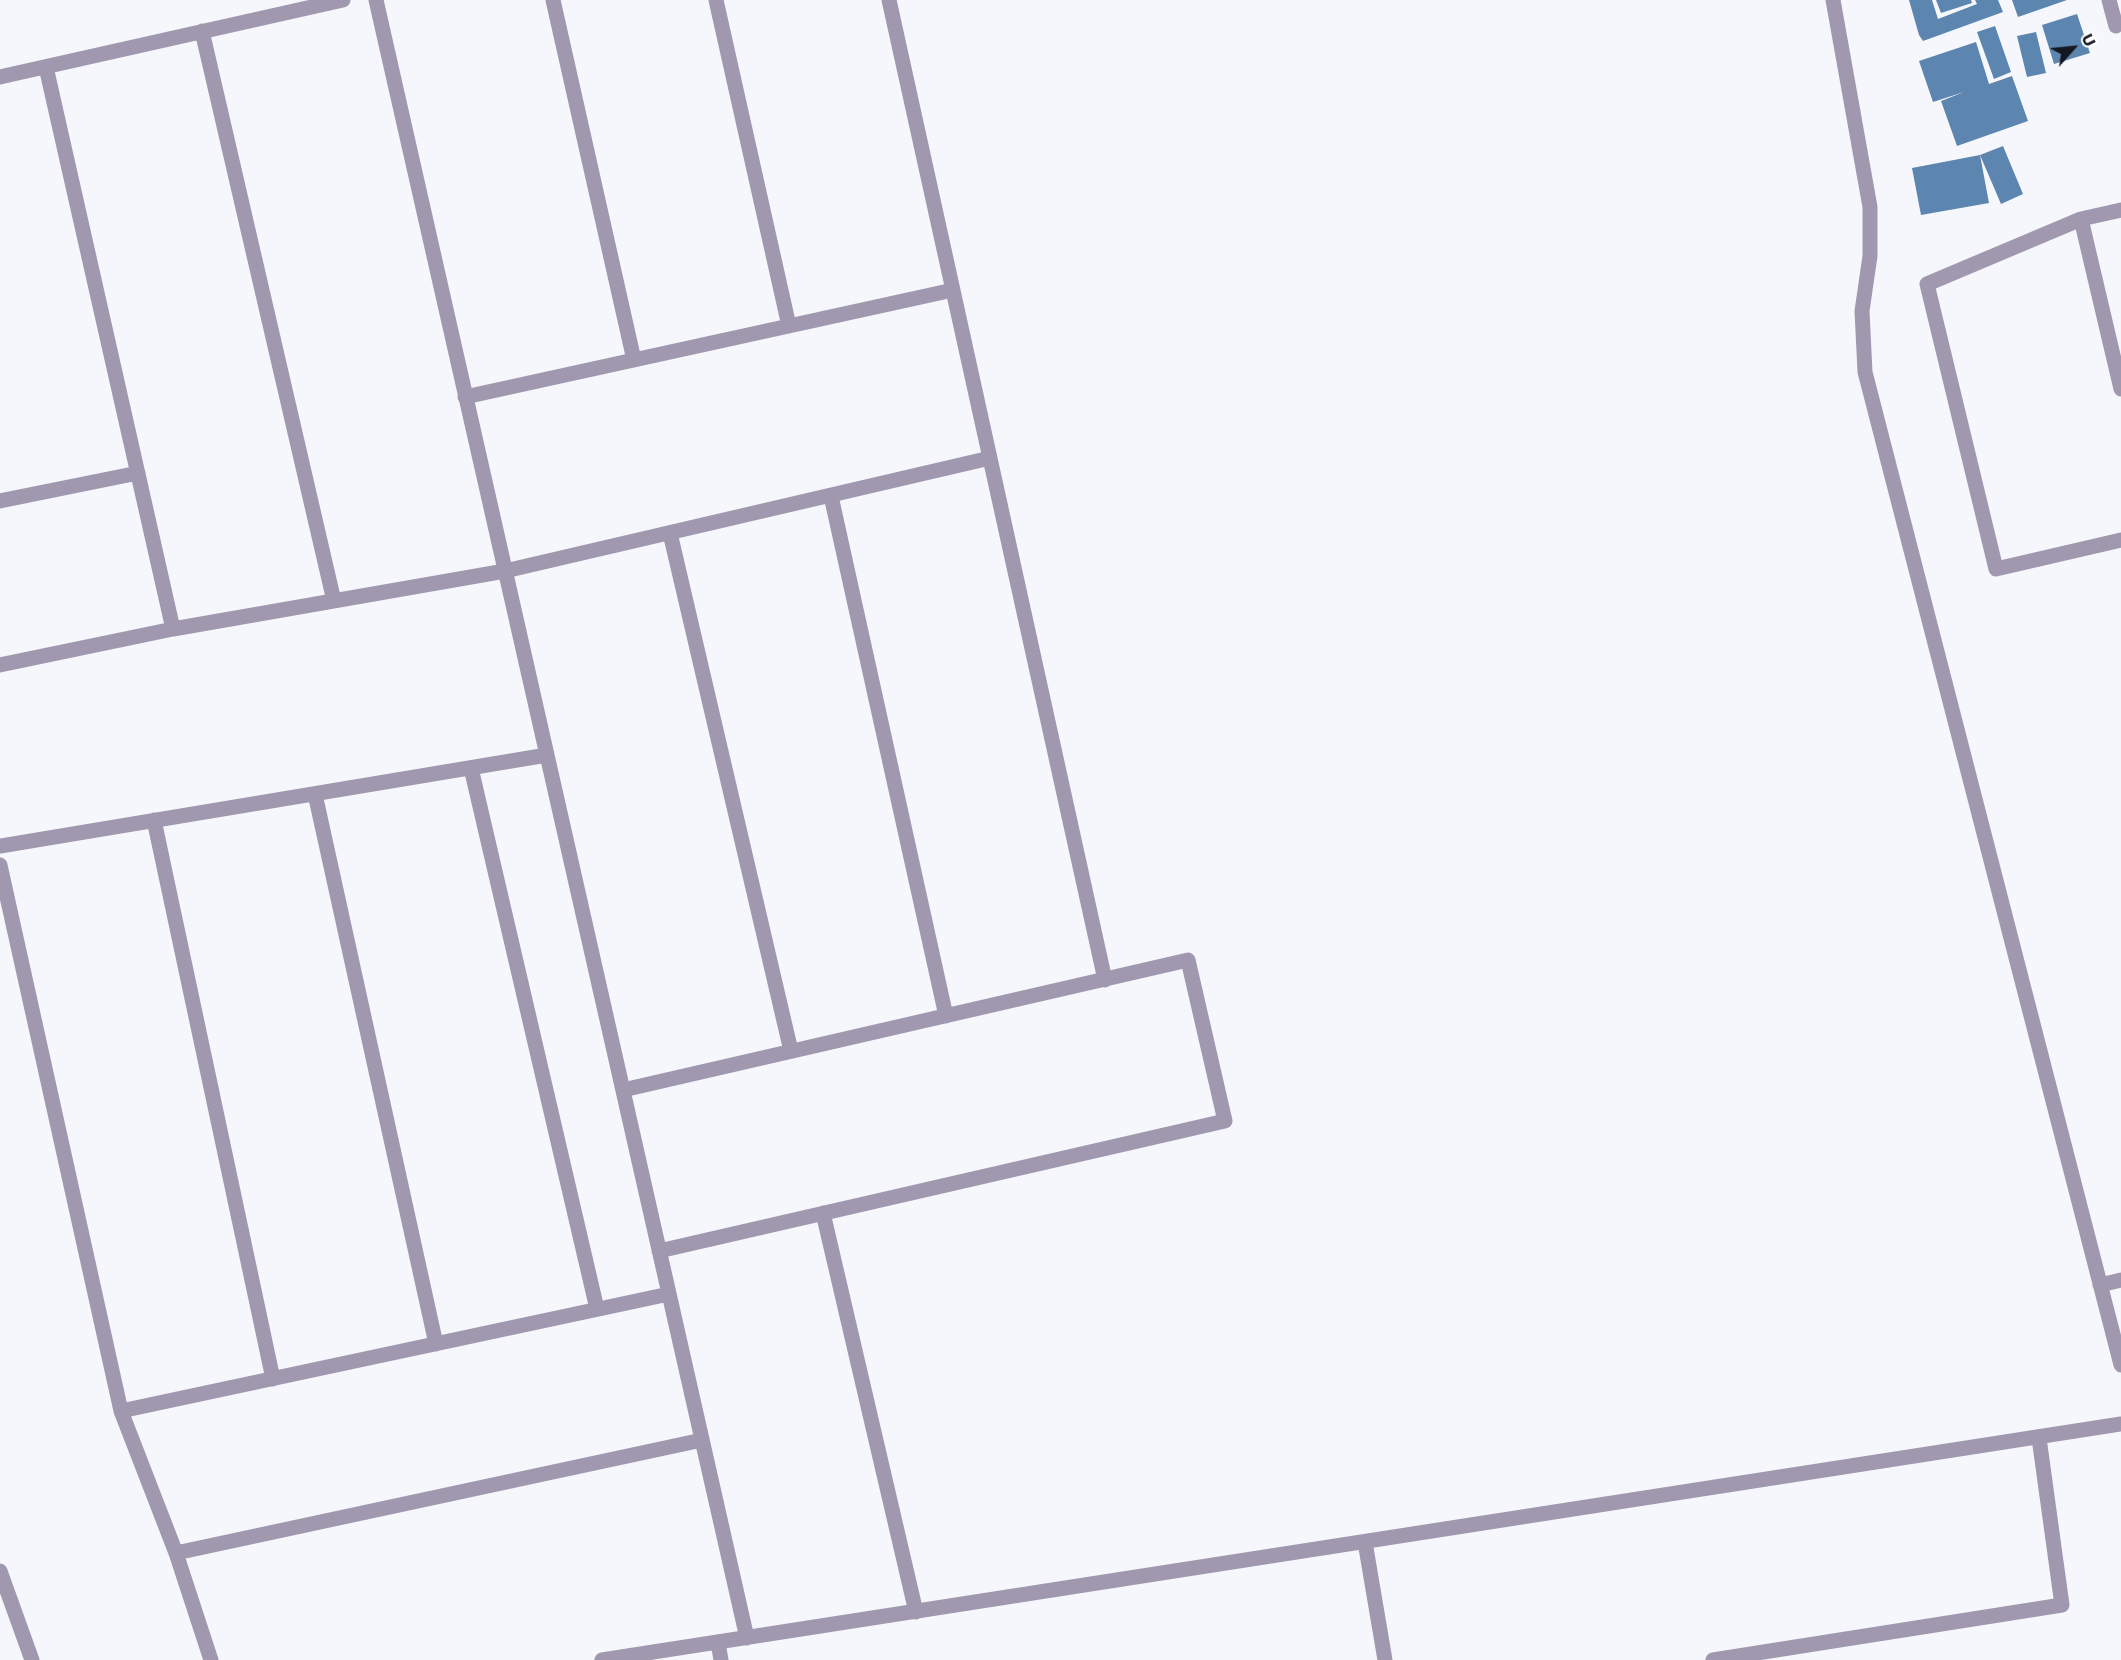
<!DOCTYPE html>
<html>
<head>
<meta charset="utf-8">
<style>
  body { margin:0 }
  #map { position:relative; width:2121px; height:1660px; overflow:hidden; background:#f5f7fd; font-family:Commissioner,sans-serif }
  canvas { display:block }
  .north { position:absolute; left:2043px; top:18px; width:60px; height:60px; -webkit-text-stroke:4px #fff; paint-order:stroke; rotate:63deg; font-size:16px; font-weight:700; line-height:24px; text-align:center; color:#141620 }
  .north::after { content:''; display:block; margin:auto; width:21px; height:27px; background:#141620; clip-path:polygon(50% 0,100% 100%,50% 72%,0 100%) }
</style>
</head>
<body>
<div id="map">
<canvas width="2121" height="1660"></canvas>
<div class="north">U</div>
</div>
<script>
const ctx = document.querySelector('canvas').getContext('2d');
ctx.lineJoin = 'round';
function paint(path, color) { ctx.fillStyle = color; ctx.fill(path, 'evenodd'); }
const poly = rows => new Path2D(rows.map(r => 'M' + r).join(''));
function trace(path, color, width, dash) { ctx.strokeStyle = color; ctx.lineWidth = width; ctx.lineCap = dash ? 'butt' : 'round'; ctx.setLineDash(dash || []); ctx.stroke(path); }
paint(poly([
  [1909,0,1932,0,1938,19,1977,4,1975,0,1998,0,2003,12,1923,41,1919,35],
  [1936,0,1971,0,1972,3,1941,13],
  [2012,0,2067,0,2018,17],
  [2077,14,2090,53,2054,64,2042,25],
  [1995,26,2011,72,1994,79,1977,32],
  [2036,32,2046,73,2027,77,2017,36],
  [1976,42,1989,84,2012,76,2028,121,1957,146,1941,101,1964,92,1933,102,1919,61],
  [2003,146,2023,194,2001,204,1980,155],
  [1980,155,1989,203,1921,215,1912,168]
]), '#5c86af');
trace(poly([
  [376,0,747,1638],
  [553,0,634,360],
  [716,0,789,326],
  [889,0,1105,980],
  [1833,0,1870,207,1870,256,1862,311,1865,372,2121,1365],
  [2109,0,2116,26],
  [202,31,334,601],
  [46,67,173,629],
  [0,77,343,0],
  [2121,210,2081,219,1927,284,1996,569,2121,540],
  [2081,219,2121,389],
  [465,397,953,290],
  [831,496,946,1016],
  [0,501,138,473],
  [670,533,791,1051],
  [0,665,173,629,505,571,990,458],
  [471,768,597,1309],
  [315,794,436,1344],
  [154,820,273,1379],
  [0,846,547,755],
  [0,865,121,1411,176,1553,211,1660],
  [623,1090,1188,960,1225,1121,659,1251],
  [823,1213,916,1612],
  [2100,1285,2121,1280],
  [121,1411,669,1294],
  [1365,1542,1385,1660],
  [176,1553,702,1440],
  [0,1571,32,1660],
  [718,1642,721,1660],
  [602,1660,2121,1424],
  [1713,1660,2062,1605,2039,1438]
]), '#a098af', 15);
</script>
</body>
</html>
